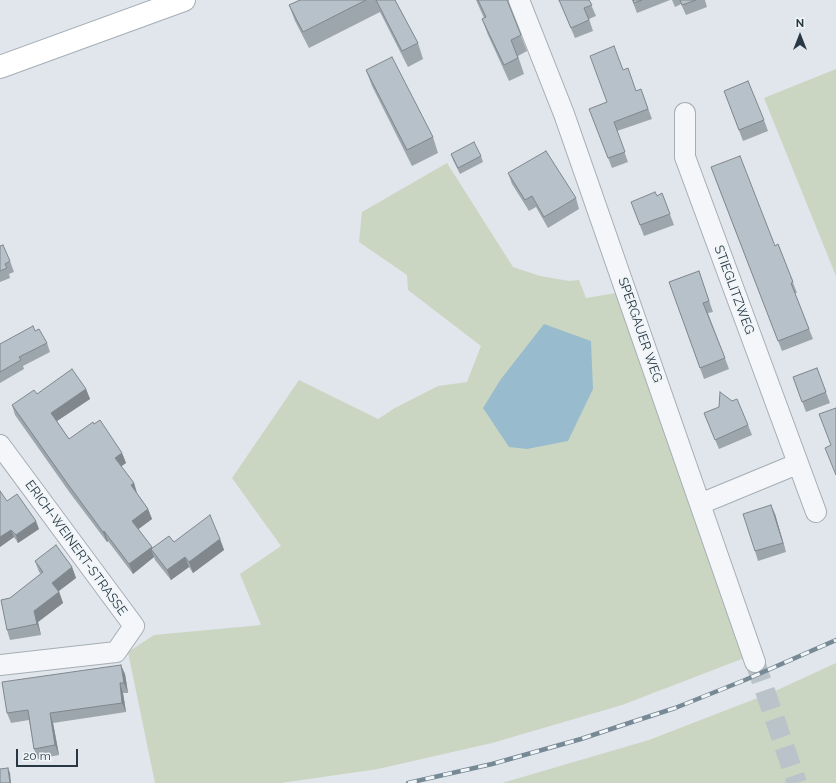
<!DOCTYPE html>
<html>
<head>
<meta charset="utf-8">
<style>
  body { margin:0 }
  #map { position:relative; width:836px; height:783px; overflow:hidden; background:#e0e6eb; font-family:Raleway,sans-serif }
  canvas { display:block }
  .north { position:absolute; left:780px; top:16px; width:40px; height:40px; -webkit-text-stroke:3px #f0f5f8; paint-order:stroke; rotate:0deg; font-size:11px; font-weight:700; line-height:16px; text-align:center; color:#273744 }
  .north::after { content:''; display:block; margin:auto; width:14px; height:18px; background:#273744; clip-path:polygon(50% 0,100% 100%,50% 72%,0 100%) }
  .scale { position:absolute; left:16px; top:749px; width:62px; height:18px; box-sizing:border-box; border:2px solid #273744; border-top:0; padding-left:5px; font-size:12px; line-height:14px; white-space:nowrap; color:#273744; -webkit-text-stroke:3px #f0f5f8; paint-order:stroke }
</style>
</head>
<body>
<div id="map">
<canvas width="836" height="783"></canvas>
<div class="north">N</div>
<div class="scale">20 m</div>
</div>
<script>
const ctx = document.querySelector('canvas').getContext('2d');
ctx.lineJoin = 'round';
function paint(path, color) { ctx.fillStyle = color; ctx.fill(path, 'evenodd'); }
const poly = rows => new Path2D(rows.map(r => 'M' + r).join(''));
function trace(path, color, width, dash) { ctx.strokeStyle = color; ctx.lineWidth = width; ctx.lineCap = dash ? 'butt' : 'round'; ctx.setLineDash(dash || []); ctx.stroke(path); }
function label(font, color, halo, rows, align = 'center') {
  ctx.font = font + ' Raleway,sans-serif'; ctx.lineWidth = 3.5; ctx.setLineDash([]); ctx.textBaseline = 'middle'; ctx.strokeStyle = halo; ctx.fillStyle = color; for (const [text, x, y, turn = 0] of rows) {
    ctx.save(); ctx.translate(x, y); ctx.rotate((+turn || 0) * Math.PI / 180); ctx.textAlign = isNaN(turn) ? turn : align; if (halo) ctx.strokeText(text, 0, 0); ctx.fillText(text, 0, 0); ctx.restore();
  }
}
paint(poly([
  [836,69,836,276,764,98],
  [447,163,513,267,540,276,569,281,579,280,586,298,616,293,747,657,622,705,492,743,378,769,281,783,155,783,128,652,154,635,261,625,240,574,281,546,232,478,299,380,378,419,395,408,438,386,467,382,481,346,408,290,407,275,359,242,362,212],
  [836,663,836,783,502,783,649,740,773,692]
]), '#cad6c1');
paint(poly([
  [544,324,591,341,593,389,568,441,527,449,509,447,483,408,501,379]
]), '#98bcce');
trace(poly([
  [755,662,797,783]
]), '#bbc3ca', 20, [20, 10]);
const street = poly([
  [519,0,564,114,755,662],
  [685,113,685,157,816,512],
  [0,445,134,626,116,652,0,665],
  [700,504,797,464]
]);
const secondary = poly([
  [0,67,184,0]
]);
trace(street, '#a5aeb6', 22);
trace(secondary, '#a5aeb6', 24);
trace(street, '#f4f6f9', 20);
trace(secondary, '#fff', 22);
const rail = poly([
  [408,783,492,764,581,739,629,723,675,708,745,680,836,640]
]);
trace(rail, '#788996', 4.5);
trace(rail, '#f0f5f8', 3, [9]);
paint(poly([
  [300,0,395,0,418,43,423,59,408,67,380,12,309,48,295,21,289,5],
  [476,0,507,0,527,51,518,56,524,74,509,81,488,35,482,19,484,18],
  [559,0,589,0,596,16,589,19,593,31,575,38],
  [632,0,670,0,637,13],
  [672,0,705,0,707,7,686,15,681,4,675,7],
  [366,70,433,137,438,153,412,166,372,86],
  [623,70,636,91,641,89,652,119,617,131,628,162,612,168,589,109,607,102],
  [724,91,764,120,768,131,743,141],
  [451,154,481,156,483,162,460,174,453,160],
  [508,173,576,198,579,209,548,228,536,207,529,211,512,184],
  [715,178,775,246,778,244,797,293,795,293,813,339,782,351],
  [662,193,674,225,644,236,631,202,657,196],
  [0,246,10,261,14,272,9,274,10,278,0,282],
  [699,271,713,312,708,313,729,369,704,379,669,282],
  [35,331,47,343,50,352,23,366,24,369,0,383,0,344],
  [817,368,830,403,806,412,793,377],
  [86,389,90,399,57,421,69,439,122,453,126,463,121,466,134,483,137,493,148,509,152,519,138,529,152,547,153,548,174,542,220,539,224,550,193,573,189,567,171,580,155,560,154,557,133,574,108,541,107,542,70,493,15,415,12,405,37,394],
  [704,413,748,425,752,435,719,449],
  [7,501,39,529,18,543,14,537,0,547],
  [775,514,786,552,758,561,755,551],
  [35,561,72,567,76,578,59,591,63,603,38,622,41,635,10,640,7,630,10,598,41,574,39,572],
  [125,674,128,693,123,693,126,712,53,723,59,755,38,759,34,749,29,720,11,723,7,713]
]), '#9da6ad');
paint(poly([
  [86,389,90,399,54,423,51,413],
  [122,453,126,463,119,468,115,458],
  [134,483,137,493,131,485],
  [771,505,775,514,786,552,783,543],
  [148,509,152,519,136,531,132,521],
  [36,521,39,529,18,543,16,535],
  [11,530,14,537,0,547,0,537],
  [104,531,108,541,107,542,103,532],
  [220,539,224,550,193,573,189,562],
  [152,547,154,553,151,549,154,557,133,574,129,564],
  [185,557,189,567,171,580,167,570],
  [72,567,76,578,56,593,52,583],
  [59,592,63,603,38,622,41,635,37,624,34,611],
  [121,665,125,674,128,693,124,683],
  [120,683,123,693,126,712,122,703],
  [50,713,53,723,59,755,55,745],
  [8,768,10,773,11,783,10,783]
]), '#80878d');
const building = poly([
  [300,0,366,0,303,32,289,5,300,0],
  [376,0,395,0,418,43,402,51,376,0],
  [478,0,507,0,521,35,511,40,518,58,504,65,482,19,486,17,478,0],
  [559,0,589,0,592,5,584,8,589,20,571,28,559,0],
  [633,0,642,0,634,3,633,0],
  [680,0,696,0,682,5,680,0],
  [614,46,623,70,628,68,636,91,641,89,648,109,614,122,625,152,608,158,589,109,607,102,590,56,614,46],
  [392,57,433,137,407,150,366,70,392,57],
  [748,81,764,120,739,130,724,91,748,81],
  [474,142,481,156,458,168,451,154,474,142],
  [546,151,576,198,544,217,532,196,525,200,508,173,546,151],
  [740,156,775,246,778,244,793,282,791,283,809,329,778,341,711,167,740,156],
  [655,192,657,196,662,193,670,214,640,225,631,202,655,192],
  [3,245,10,261,5,264,7,268,0,271,0,246,3,245],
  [699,271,709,301,703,303,725,358,700,368,669,282,699,271],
  [33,326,35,331,39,329,47,343,19,357,21,360,0,372,0,344,33,326],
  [817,368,826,392,802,402,793,377,817,368],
  [72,369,86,389,51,413,69,439,93,422,94,424,100,420,122,453,115,458,134,483,131,485,148,509,132,521,152,547,129,564,104,531,103,532,67,483,12,405,34,390,37,394,72,369],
  [720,392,732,401,737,399,748,425,715,440,704,413,719,407,720,392],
  [836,408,836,475,825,448,831,445,819,414,836,408],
  [0,491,7,501,17,494,36,521,16,535,11,530,0,537,0,491],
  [771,505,783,543,755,551,743,514,771,505],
  [210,515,220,539,189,562,185,557,167,570,151,549,169,536,174,542,210,515],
  [56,545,72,567,52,583,59,592,34,611,37,624,7,630,1,600,10,598,43,572,35,561,56,545],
  [121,665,124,683,120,683,122,703,50,713,55,745,34,749,28,710,7,713,2,682,121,665],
  [8,768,10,783,0,783,0,769,8,768]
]);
paint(building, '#b7c1c9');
trace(building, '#80878d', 1);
label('13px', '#273744', '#f0f5f8', [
  ["STIEGLITZWEG",734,290,70],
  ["SPERGAUER WEG",640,330,71],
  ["ERICH-WEINERT-STRASSE",76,548,54]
]);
</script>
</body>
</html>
